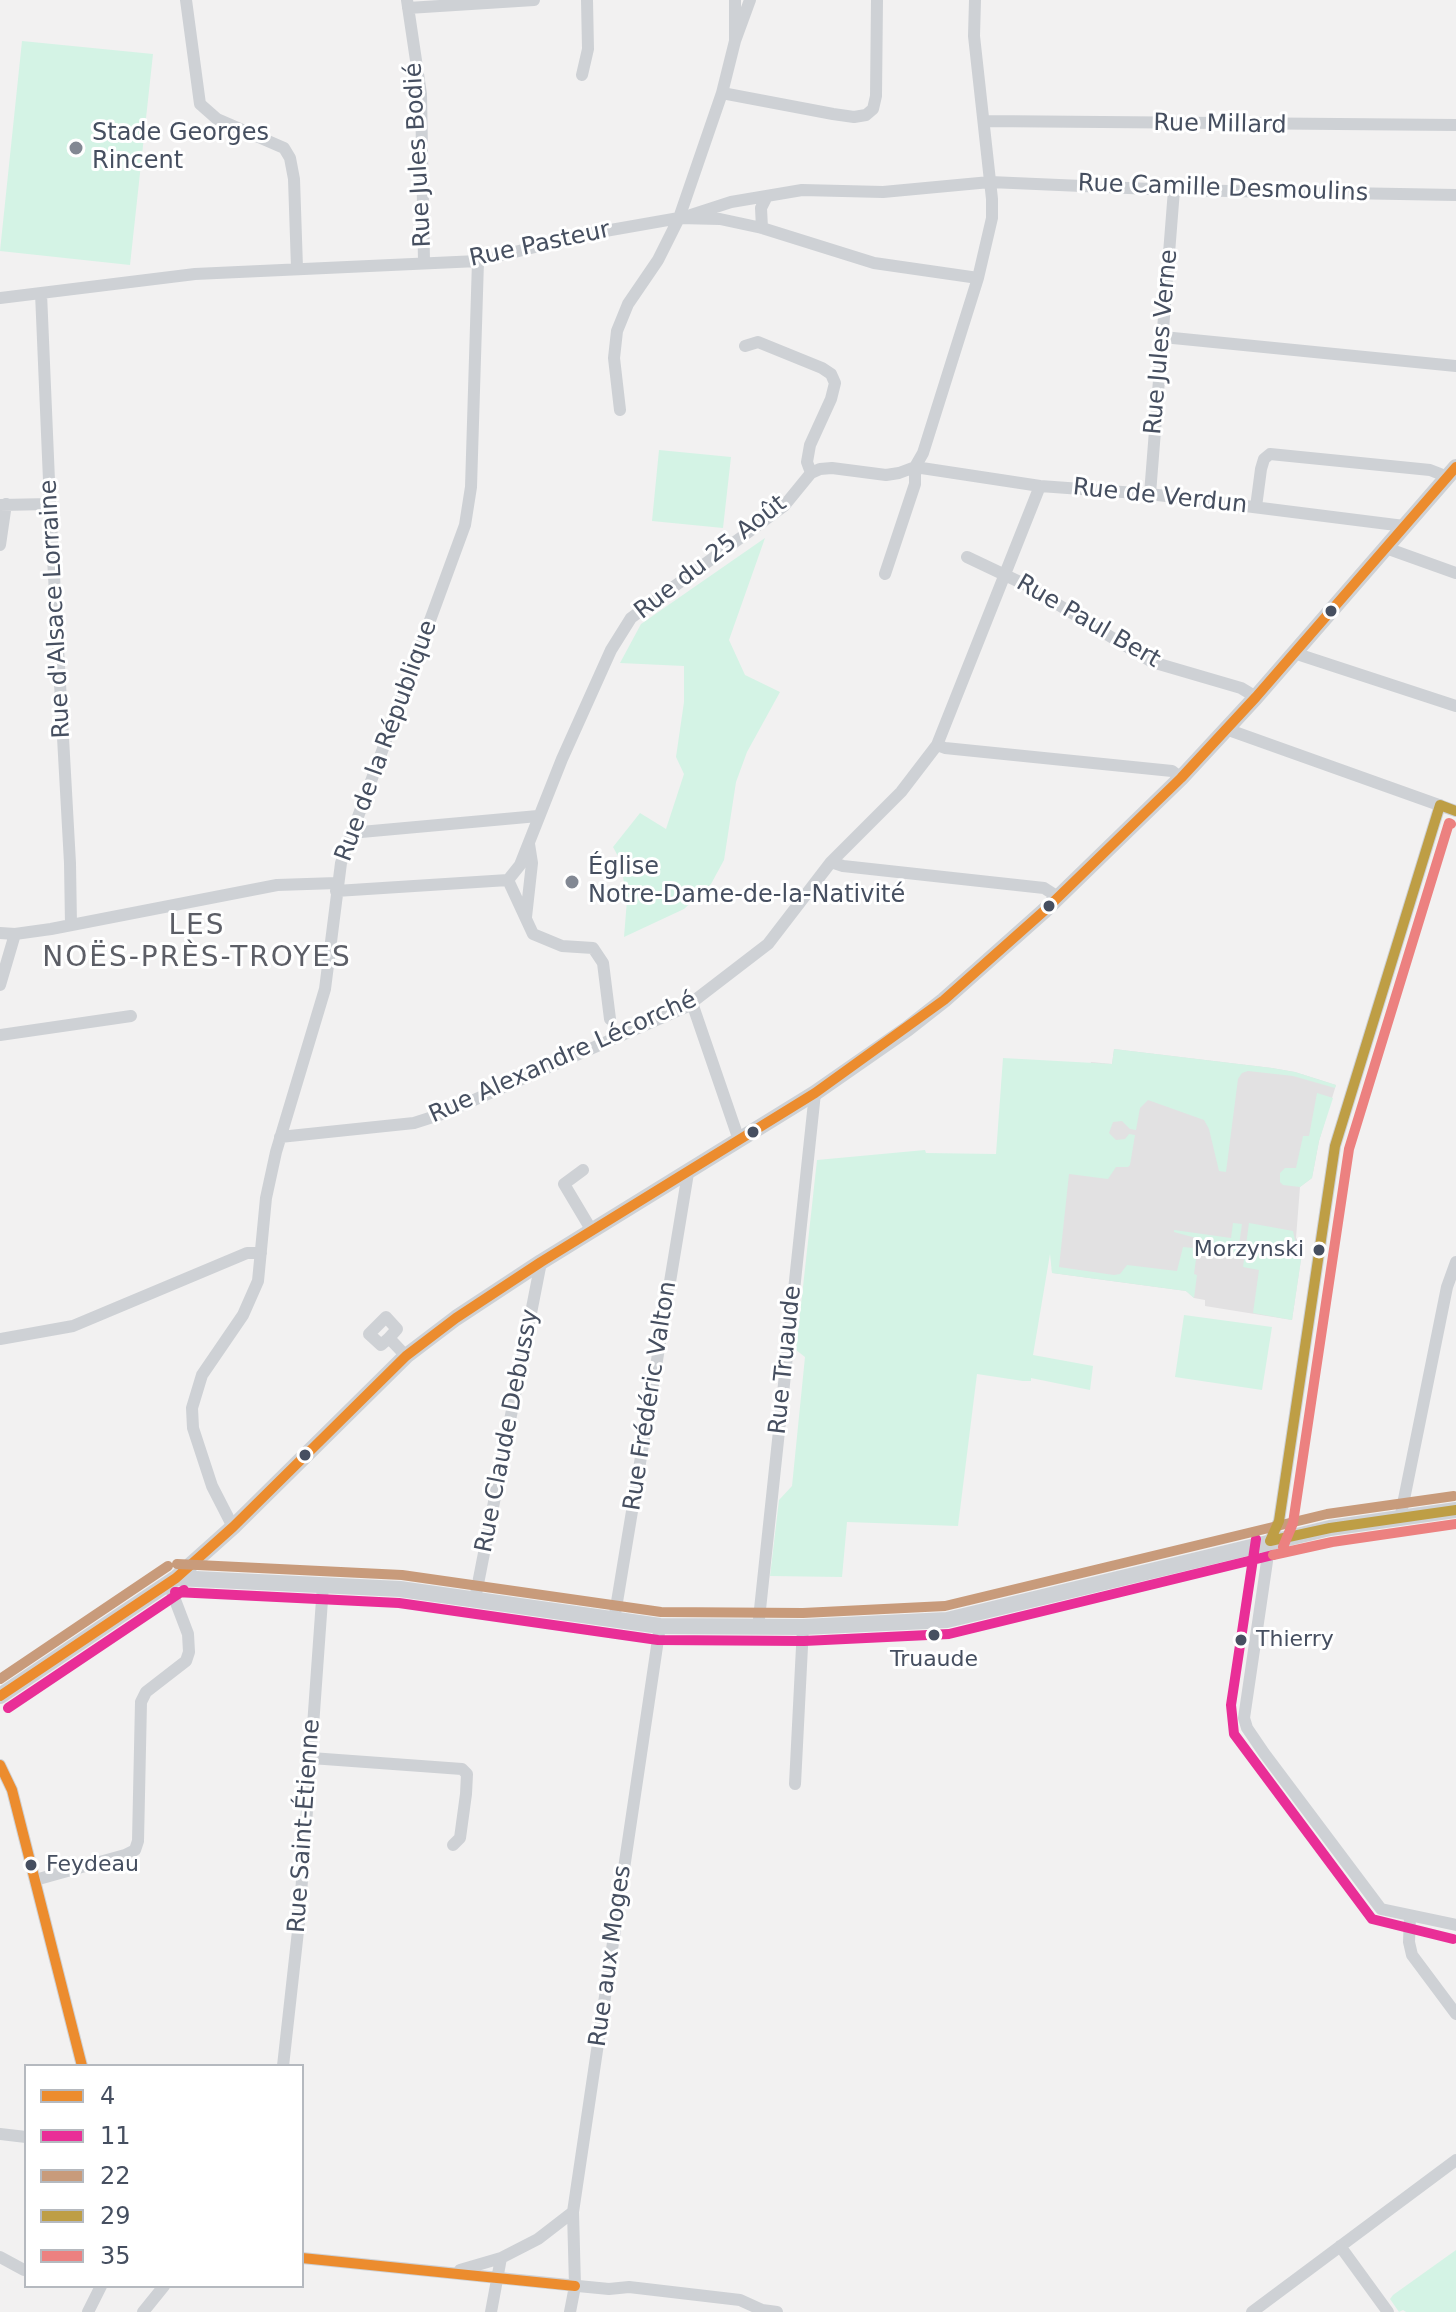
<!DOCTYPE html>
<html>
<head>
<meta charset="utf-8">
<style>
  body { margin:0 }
  #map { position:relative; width:1456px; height:2312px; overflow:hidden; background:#f2f1f1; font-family:"DejaVu Sans",sans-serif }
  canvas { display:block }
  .legend { position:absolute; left:24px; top:2064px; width:280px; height:224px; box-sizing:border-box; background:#fff; border:2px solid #b5b9bf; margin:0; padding:10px 14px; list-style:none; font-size:24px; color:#464f60 }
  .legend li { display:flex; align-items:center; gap:16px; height:40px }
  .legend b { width:40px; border:2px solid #b5b9bf }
</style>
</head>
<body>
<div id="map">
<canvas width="1456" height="2312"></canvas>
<ul class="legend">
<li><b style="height:10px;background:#ec8c2e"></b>4</li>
<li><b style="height:10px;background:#e92e97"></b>11</li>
<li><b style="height:10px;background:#c89b7b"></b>22</li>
<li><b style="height:10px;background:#be9e45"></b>29</li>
<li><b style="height:10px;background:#ec8180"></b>35</li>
</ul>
</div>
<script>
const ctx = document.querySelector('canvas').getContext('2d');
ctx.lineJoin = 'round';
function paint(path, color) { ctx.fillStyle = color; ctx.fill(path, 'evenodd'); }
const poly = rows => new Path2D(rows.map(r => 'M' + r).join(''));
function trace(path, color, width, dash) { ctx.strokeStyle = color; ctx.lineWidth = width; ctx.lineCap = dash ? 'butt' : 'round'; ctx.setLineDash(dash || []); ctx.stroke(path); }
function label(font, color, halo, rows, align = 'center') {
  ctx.font = font + ' "DejaVu Sans",sans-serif'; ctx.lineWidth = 6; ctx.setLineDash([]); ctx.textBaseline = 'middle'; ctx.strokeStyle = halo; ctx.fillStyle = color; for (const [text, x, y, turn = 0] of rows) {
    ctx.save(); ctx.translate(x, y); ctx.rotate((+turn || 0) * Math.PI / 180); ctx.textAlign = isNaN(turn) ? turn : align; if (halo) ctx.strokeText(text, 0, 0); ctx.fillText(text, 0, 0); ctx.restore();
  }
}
paint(poly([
  [1114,1049,1272,1068,1295,1072,1336,1085,1319,1141,1312,1178,1300,1187,1296,1238,1303,1246,1292,1320,1205,1306,1205,1300,1194,1298,1186,1291,1052,1273,1051,1248,1091,1062,1112,1064]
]), '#e2e1e2');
paint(poly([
  [22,41,153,54,130,265,0,251],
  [659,450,731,457,723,528,652,521],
  [765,538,729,640,745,675,780,692,747,752,736,782,724,860,711,884,684,909,624,937,627,900,620,860,613,847,640,813,666,829,684,774,676,757,684,702,684,666,620,663,641,624],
  [1114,1049,1272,1068,1295,1072,1336,1085,1335,1088,1293,1076,1248,1071,1242,1073,1238,1079,1226,1172,1219,1171,1209,1129,1204,1120,1148,1100,1140,1108,1136,1130,1130,1129,1122,1121,1113,1122,1109,1133,1116,1140,1125,1139,1129,1134,1135,1135,1130,1165,1128,1167,1116,1167,1108,1179,1069,1174,1059,1267,1114,1275,1120,1274,1127,1265,1177,1271,1183,1247,1193,1248,1197,1252,1194,1274,1197,1275,1194,1298,1186,1291,1052,1273,1050,1254,1033,1355,1093,1366,1090,1390,1031,1378,1031,1381,1023,1381,977,1374,958,1526,847,1522,842,1577,770,1576,779,1500,792,1486,805,1357,796,1350,817,1160,925,1150,926,1153,996,1154,1003,1058,1112,1064],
  [1317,1093,1333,1098,1319,1141,1312,1178,1300,1187,1283,1185,1280,1182,1280,1173,1285,1168,1296,1168,1303,1136,1309,1136],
  [1233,1223,1242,1224,1238,1252,1226,1254,1208,1254,1209,1245,1207,1241,1174,1232,1174,1230,1231,1238],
  [1249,1223,1293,1231,1295,1240,1303,1246,1292,1320,1253,1313,1259,1270,1243,1267],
  [1184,1315,1272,1327,1262,1390,1175,1377],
  [1456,2250,1456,2312,1406,2312,1403,2310,1399,2312,1390,2299,1393,2295]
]), '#d4f3e5');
trace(poly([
  [186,0,200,104,217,119,284,148,290,158,294,179,297,268],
  [407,0,421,94,424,262],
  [735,0,735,41,750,0],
  [408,8,534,0],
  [582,75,588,49,587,0],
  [722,93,833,114,854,117,866,115,873,109,876,96,877,0],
  [984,121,1456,125],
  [691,215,731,202,802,190,883,192,990,182,1174,190,1456,195],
  [762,228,761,208,767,196],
  [41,293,50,504,70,863,71,925],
  [0,298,195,274,478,261,588,234,679,218,720,219,762,228,874,263,978,278],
  [1163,337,1456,366],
  [745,346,758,342,822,368,831,374,835,383,831,399,810,445,807,462,811,473],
  [620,410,614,358,617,331,628,304,658,260,679,218,722,93,735,41],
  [1150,494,1174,190],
  [0,505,50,504],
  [1256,507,1261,469,1264,459,1270,454,1430,470,1448,477],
  [0,545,6,504],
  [1386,548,1456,573],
  [967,557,1026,585,1152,662,1241,688,1256,697],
  [885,574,915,484,915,467,1040,486,1150,494,1404,526],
  [1294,653,1456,706],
  [1226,729,1456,811],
  [937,745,945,748,1172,771,1181,778],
  [1440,805,1335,1146,1279,1521,1270,1541,1244,1718,1247,1728,1264,1753,1381,1909,1456,1925],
  [350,833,538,816],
  [831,862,843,866,1044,888,1058,897],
  [508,880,520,865,562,759,611,650,631,618,784,506,811,473,820,469,832,468,886,475,899,473,915,467,923,453,978,278,992,218,992,199,974,36,975,0],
  [508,880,533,934,562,946,593,948,603,963,610,1019],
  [336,891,508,880],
  [526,917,532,863,529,844],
  [0,933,15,934,51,929,277,885,337,883],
  [0,985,15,934],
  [692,1003,739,1140],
  [0,1035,131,1016],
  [280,1137,414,1123,442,1114,686,1007,768,944,831,862,901,792,937,745,1040,486],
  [583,1170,564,1184,592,1231],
  [389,1338,381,1345,369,1334,386,1317,397,1329,389,1338,406,1356],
  [0,1339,73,1326,247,1253,261,1253],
  [1400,1519,1447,1287,1456,1262],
  [233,1527,212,1486,193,1428,192,1408,202,1375,243,1315,258,1281,266,1198,276,1152,325,989,341,863,465,525,471,487,478,261],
  [475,1599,541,1262],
  [614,1620,688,1173],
  [758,1628,815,1093],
  [311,1758,462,1769,467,1774,466,1794,460,1838,453,1845],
  [0,1765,12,1790,82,2066],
  [795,1784,803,1627],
  [35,1880,125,1855,135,1850,138,1841,141,1702,146,1692,186,1661,189,1652,188,1634,169,1584],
  [1410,1916,1409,1942,1412,1955,1456,2014],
  [283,2066,299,1922,323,1586],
  [0,2134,26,2137],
  [1340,2246,1388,2312],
  [0,2257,24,2270],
  [302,2258,578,2286,609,2289,629,2287,740,2300,762,2310,777,2312],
  [460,2270,501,2258,538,2239,573,2212],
  [88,2312,101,2286],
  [143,2312,164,2286],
  [491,2312,501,2258],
  [570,2312,575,2286,573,2212,660,1626],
  [1252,2312,1456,2160]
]), '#ced1d5', 12);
trace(poly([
  [176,1578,400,1589,660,1626,803,1627,947,1620,1330,1528,1456,1510],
  [0,1696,176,1578,233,1527,406,1356,456,1318,541,1262,815,1093,907,1029,944,1000,1044,911,1181,778,1256,697,1456,467]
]), '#ced1d5', 16);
trace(poly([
  [0,1696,176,1578,233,1527,406,1356,456,1318,541,1262,815,1093,944,1000,1044,911,1181,778,1256,697,1456,467],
  [0,1765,12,1790,82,2066],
  [302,2258,575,2286]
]), '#ec8c2e', 10);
trace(poly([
  [1256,1539,1231,1705,1234,1734,1372,1919,1453,1939],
  [175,1592,399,1603,658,1640,804,1641,949,1634,1273,1555],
  [8,1708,184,1590]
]), '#e92e97', 10);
trace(poly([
  [177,1564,402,1575,661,1612,803,1613,945,1606,1327,1514,1454,1496],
  [0,1679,168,1566]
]), '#c89b7b', 10);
trace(poly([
  [1270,1541,1279,1521,1335,1146,1440,805,1456,811],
  [1270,1541,1330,1528,1456,1510]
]), '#be9e45', 10);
trace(poly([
  [1283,1547,1293,1523,1349,1149,1449,823,1451,824],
  [1273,1555,1332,1542,1456,1524]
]), '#ec8180', 10);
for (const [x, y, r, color] of [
  [76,148,8,"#828893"],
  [1331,611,7,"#464f60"],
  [572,882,8,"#828893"],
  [1049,906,7,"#464f60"],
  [753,1132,7,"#464f60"],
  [1319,1250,7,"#464f60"],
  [305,1455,7,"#464f60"],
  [934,1635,7,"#464f60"],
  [1241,1640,7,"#464f60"],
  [31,1865,7,"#464f60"]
]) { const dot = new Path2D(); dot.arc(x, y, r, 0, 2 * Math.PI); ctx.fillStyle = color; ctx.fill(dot); trace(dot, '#fff', 3); }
label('22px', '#464f60', '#fff', [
  ["Morzynski",1304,1250,"right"],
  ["Thierry",1256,1640],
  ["Truaude",934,1660,"center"],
  ["Feydeau",46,1865]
], 'left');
label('24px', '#464f60', '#fff', [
  ["Rue Millard",1220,125,1],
  ["Rue Jules Bodié",419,155,-93],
  ["Rue Camille Desmoulins",1223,189,2],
  ["Rue Pasteur",540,245,-12],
  ["Rue Jules Verne",1162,342,-85],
  ["Rue de Verdun",1160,497,6],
  ["Rue du 25 Août",711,558,-38],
  ["Rue d'Alsace Lorraine",56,609,-93],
  ["Rue Paul Bert",1088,622,30],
  ["Rue de la République",387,741,-70],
  ["Rue Alexandre Lécorché",563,1058,-24],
  ["Rue Truaude",786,1360,-84],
  ["Rue Frédéric Valton",651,1396,-81],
  ["Rue Claude Debussy",508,1431,-79],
  ["Rue Saint-Étienne",305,1826,-86],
  ["Rue aux Moges",611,1956,-82]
]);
label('24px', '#464f60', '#fff', [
  ["Stade Georges",92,134],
  ["Rincent",92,162],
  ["Église",588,868],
  ["Notre-Dame-de-la-Nativité",588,896]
], 'left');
ctx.letterSpacing = '2px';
label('28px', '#5c5e66', '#fff', [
  ["LES",197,927],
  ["NOËS-PRÈS-TROYES",197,959]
]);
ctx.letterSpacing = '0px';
</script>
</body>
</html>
